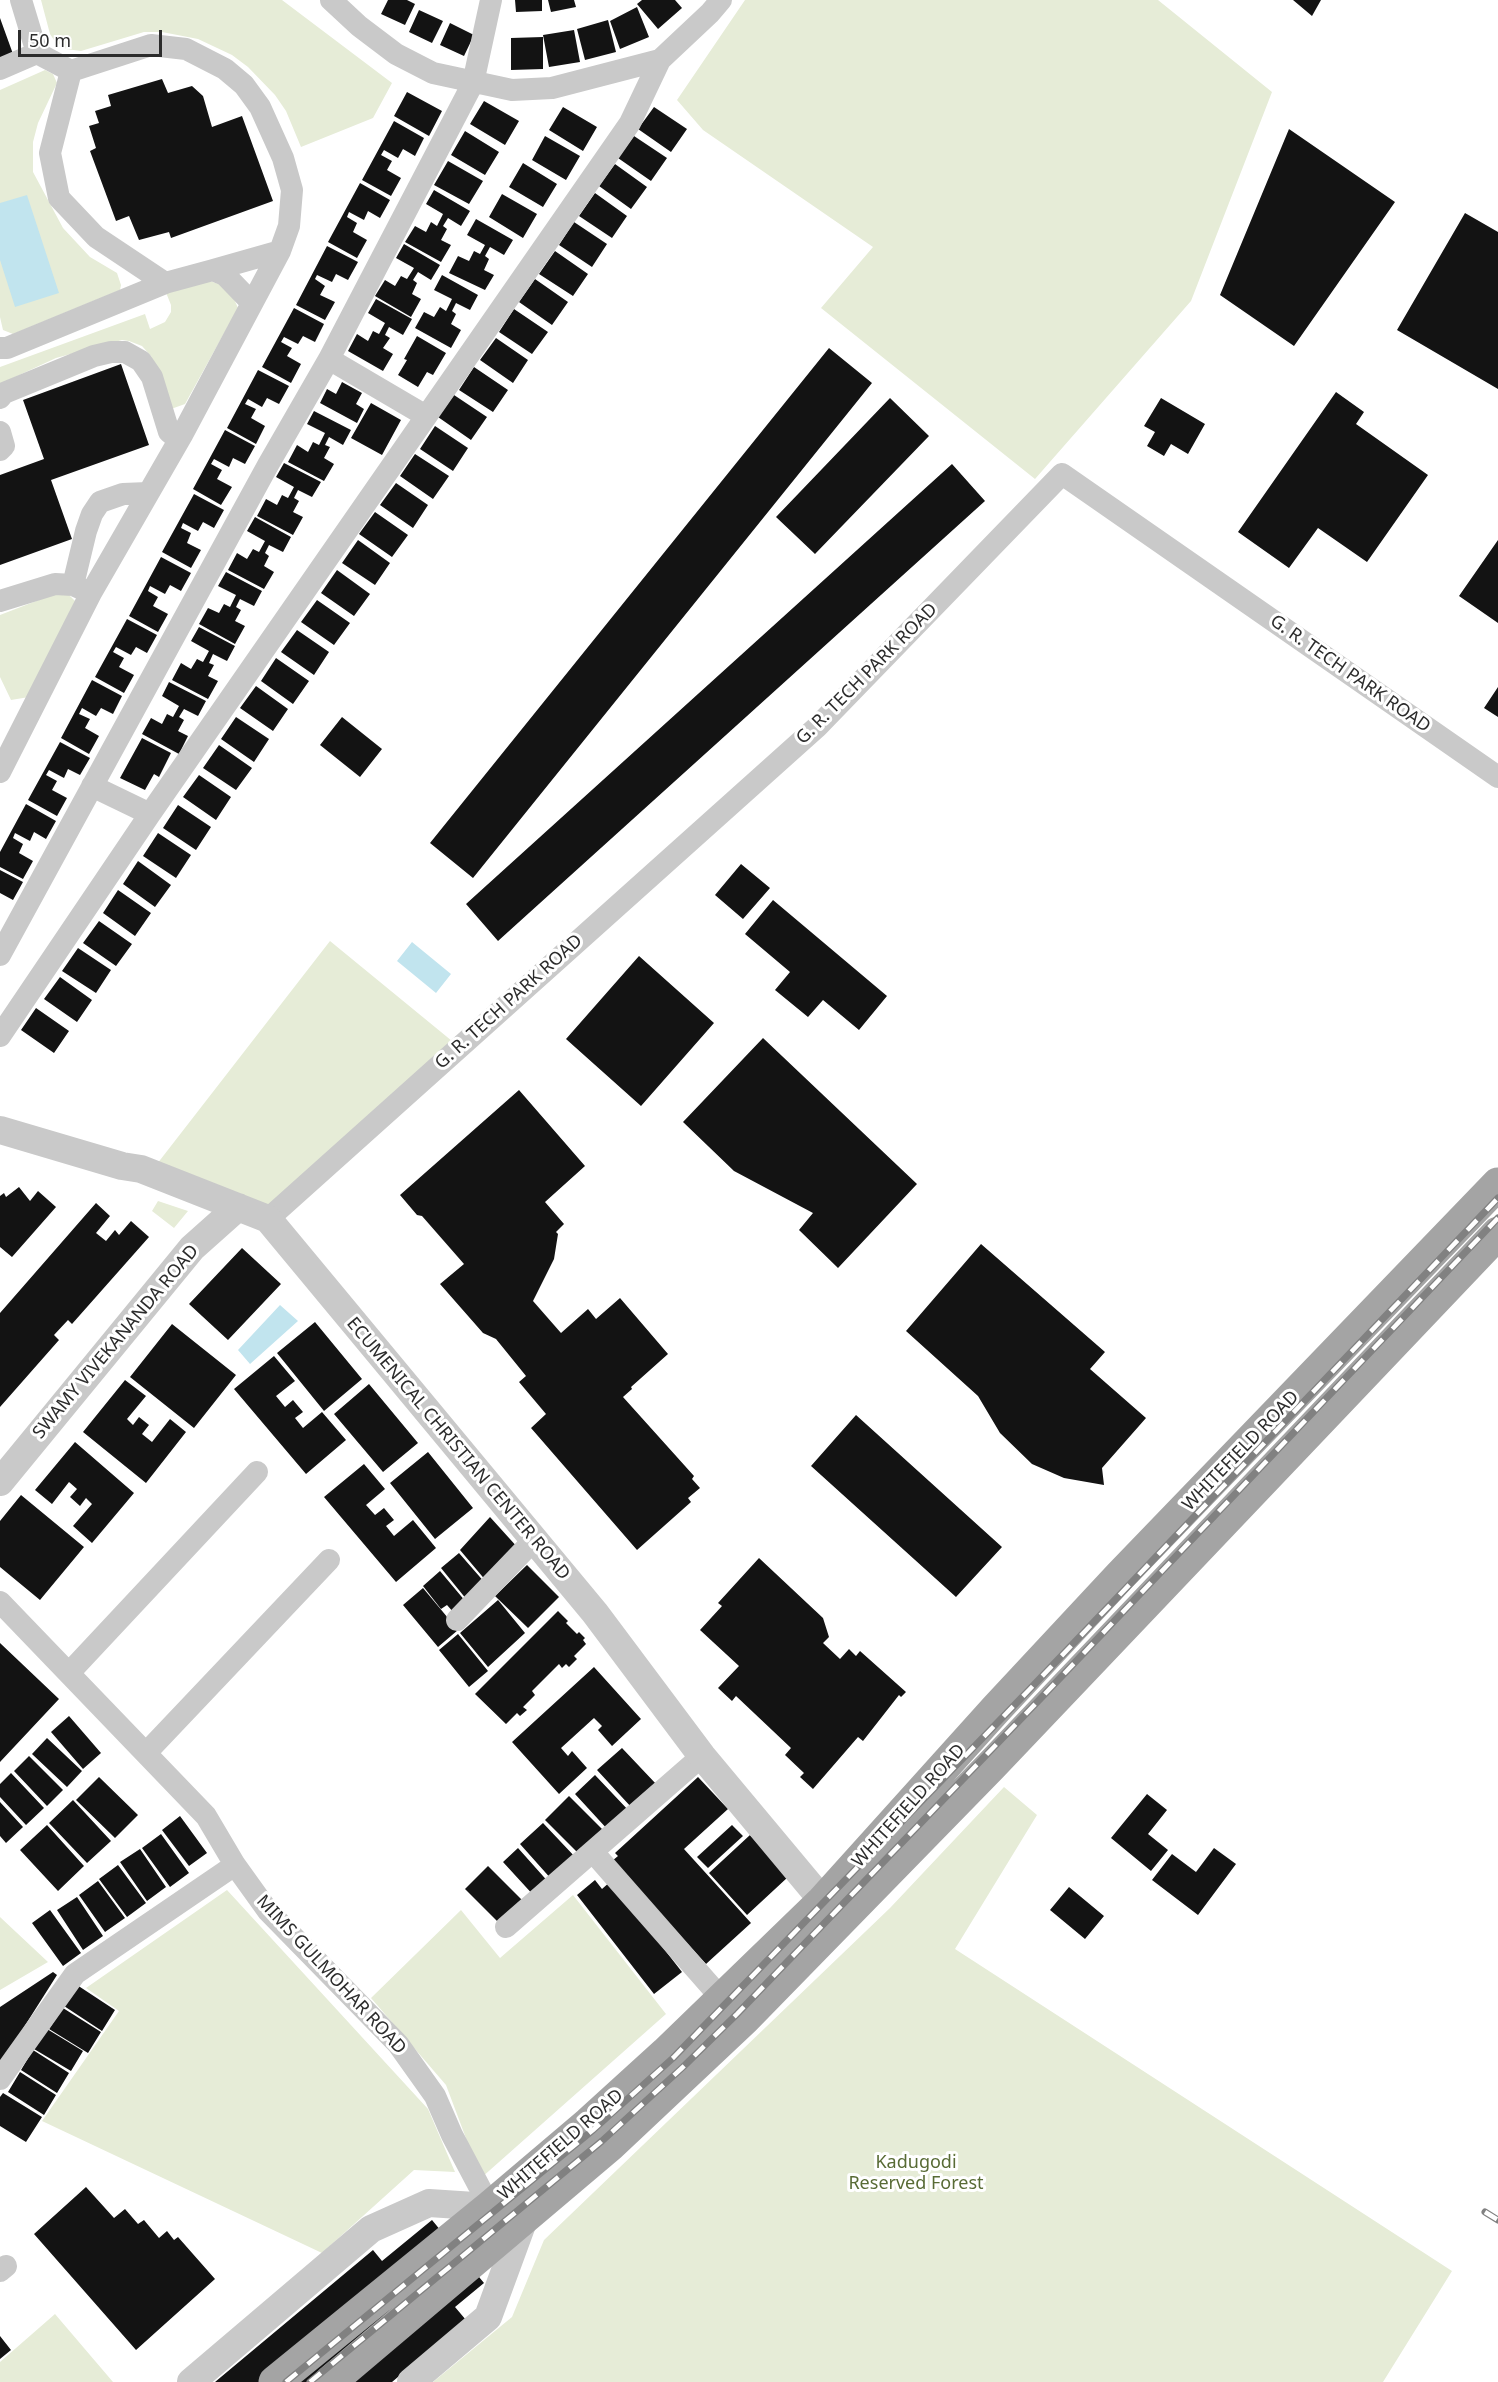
<!DOCTYPE html>
<html>
<head>
<meta charset="utf-8">
<style>
  body { margin:0 }
  #map { position:relative; width:1498px; height:2382px; overflow:hidden; background:#fff; font-family:"Noto Sans",sans-serif }
  canvas { display:block }
  .scale { position:absolute; left:18px; top:30px; width:144px; height:27px; box-sizing:border-box; border:3px solid #2c2c2c; border-top:0; padding-left:8px; font-size:18px; line-height:21px; white-space:nowrap; color:#2c2c2c; -webkit-text-stroke:4px #fff; paint-order:stroke }
</style>
</head>
<body>
<div id="map">
<canvas width="1498" height="2382"></canvas>
<div class="scale">50 m</div>
</div>
<script>
const ctx = document.querySelector('canvas').getContext('2d');
ctx.lineJoin = 'round';
function paint(path, color) { ctx.fillStyle = color; ctx.fill(path, 'evenodd'); }
const poly = rows => new Path2D(rows.map(r => 'M' + r).join(''));
function trace(path, color, width, dash) { ctx.strokeStyle = color; ctx.lineWidth = width; ctx.lineCap = dash ? 'butt' : 'round'; ctx.setLineDash(dash || []); ctx.stroke(path); }
function label(font, color, halo, rows, align = 'center') {
  ctx.font = font + ' "Noto Sans",sans-serif'; ctx.lineWidth = 6; ctx.setLineDash([]); ctx.textBaseline = 'middle'; ctx.strokeStyle = halo; ctx.fillStyle = color; for (const [text, x, y, turn = 0] of rows) {
    ctx.save(); ctx.translate(x, y); ctx.rotate((+turn || 0) * Math.PI / 180); ctx.textAlign = isNaN(turn) ? turn : align; if (halo) ctx.strokeText(text, 0, 0); ctx.fillText(text, 0, 0); ctx.restore();
  }
}
paint(poly([
  [41,0,282,0,392,83,373,118,301,147,286,111,275,95,248,67,232,55,198,39,162,32,144,32,81,51,66,49,54,40,50,34],
  [745,0,1158,0,1272,92,1191,301,1035,479,821,308,873,247,703,130,677,100],
  [45,70,53,74,57,83,38,123,33,142,33,172,63,228,90,257,117,273,121,285,120,290,13,334,3,330,0,317,0,90],
  [200,278,219,284,234,299,238,308,185,404,171,409,151,356,142,346,129,341,122,340,56,358,0,384,0,367,145,314,150,329,165,322,171,312,171,305,165,290],
  [57,593,69,595,77,603,29,697,11,700,0,677,0,615],
  [330,941,452,1041,268,1208,157,1164],
  [158,1201,188,1211,174,1228,152,1211],
  [1004,1787,1037,1815,955,1949,1452,2271,1383,2382,433,2382,512,2317,544,2240,890,1908],
  [227,1890,428,2109,455,2172,414,2170,322,2253,42,2121,119,2011,86,1988],
  [573,1895,666,2014,481,2178,446,2085,371,1998,461,1910,500,1958],
  [0,1917,48,1962,0,1990],
  [55,2314,113,2382,0,2382,0,2362]
]), '#e6ecd7');
paint(poly([
  [27,195,59,293,15,307,0,260,0,203],
  [412,942,451,974,436,993,397,961],
  [280,1305,298,1321,250,1364,238,1350]
]), '#c1e4ee');
paint(poly([
  [388,0,407,0,415,4,405,25,381,14],
  [515,0,542,0,542,11,516,12],
  [548,0,574,0,576,7,551,12],
  [642,0,675,0,682,8,658,29,637,4],
  [1293,0,1321,0,1312,16],
  [637,7,649,37,620,49,610,21],
  [419,10,443,21,432,43,409,32],
  [0,18,13,54,0,58],
  [608,20,616,52,585,60,577,29],
  [450,23,474,35,464,56,440,45],
  [574,30,580,62,549,67,543,35],
  [543,37,543,69,511,70,511,38],
  [162,79,168,93,192,86,203,96,212,127,242,116,273,201,171,238,169,232,139,240,129,216,116,221,90,151,96,148,89,126,99,123,95,111,111,106,108,95],
  [407,92,442,111,429,136,394,116],
  [484,101,519,121,505,145,470,124],
  [563,107,597,127,583,151,549,130],
  [654,107,687,129,671,152,638,129],
  [394,121,424,138,415,156,403,149,398,158,384,150,381,155,392,161,387,170,401,178,391,196,362,180],
  [1289,129,1395,202,1294,346,1220,295],
  [465,131,499,152,485,175,451,155],
  [545,136,580,156,566,180,532,160],
  [634,136,667,158,651,181,618,158],
  [448,161,483,181,469,204,434,185],
  [523,163,557,184,543,207,509,187],
  [615,164,647,187,631,209,599,186],
  [360,183,390,200,380,218,368,211,364,220,349,212,347,217,357,223,353,232,367,240,357,258,328,242],
  [434,190,470,211,461,226,448,218,443,226,447,229,441,240,451,245,441,262,405,242,415,226,426,232,431,222,437,226,443,214,426,204],
  [595,193,627,216,612,238,579,216],
  [502,194,537,214,523,238,489,217],
  [1465,213,1498,232,1498,389,1397,330],
  [476,219,513,240,504,255,490,247,485,256,489,259,484,270,494,275,485,290,449,273,458,256,469,261,474,251,480,254,485,245,467,235],
  [574,222,607,244,592,267,559,245],
  [404,244,440,265,431,280,418,272,413,280,417,283,412,294,421,299,411,317,375,296,385,280,395,286,401,276,407,279,414,268,396,258],
  [327,246,358,262,348,280,336,274,332,282,317,275,315,279,325,286,320,295,335,302,325,320,296,305],
  [555,251,588,274,573,296,539,274],
  [442,275,478,295,470,310,456,303,452,311,456,314,451,324,461,330,451,348,415,328,424,312,434,317,440,307,446,311,452,299,434,290],
  [535,279,568,302,552,325,519,302],
  [376,299,412,319,403,335,389,327,385,335,390,338,383,348,393,354,383,371,348,351,357,334,368,341,373,331,379,334,385,323,368,313],
  [294,308,324,324,315,342,303,336,298,344,284,337,281,342,292,348,287,356,301,364,291,383,262,367],
  [514,309,548,332,532,354,499,332],
  [417,336,446,353,433,375,427,372,418,387,398,375,407,360,404,359],
  [496,338,528,360,513,383,480,360],
  [829,348,872,383,473,878,430,843],
  [121,364,149,445,51,480,72,539,0,565,0,475,44,459,23,400],
  [474,367,508,390,493,412,459,390],
  [258,370,289,386,279,404,267,398,262,407,248,399,245,404,256,409,251,418,265,426,256,444,227,428],
  [342,382,362,393,356,404,364,409,357,423,320,403,327,389,336,394],
  [1336,392,1364,412,1356,424,1428,475,1367,562,1318,528,1289,568,1238,532],
  [454,395,487,417,471,440,438,417],
  [890,398,929,436,815,554,776,517],
  [1161,398,1205,424,1188,454,1171,444,1164,456,1147,446,1155,432,1144,426],
  [371,403,401,420,382,455,351,438],
  [314,411,351,430,343,445,329,437,325,445,330,447,324,458,334,464,324,481,288,462,297,445,308,452,313,442,319,445,325,433,307,424],
  [435,426,468,448,453,471,420,449],
  [225,430,255,446,245,464,233,458,229,467,214,459,211,464,222,470,217,479,232,487,221,505,193,489],
  [415,454,449,476,433,499,400,476],
  [284,463,321,482,312,497,298,490,294,498,299,501,293,512,303,517,293,535,257,516,266,499,277,505,282,495,288,498,294,487,276,477],
  [952,464,985,501,498,941,466,904],
  [396,483,428,505,413,528,380,505],
  [194,494,224,510,214,528,203,522,198,531,183,523,181,528,191,533,187,543,201,550,191,568,162,552],
  [375,512,408,535,392,557,359,534],
  [255,517,291,537,283,552,269,545,265,553,269,556,264,566,274,572,264,589,228,570,237,553,247,559,253,549,259,552,265,541,247,531],
  [358,540,390,563,375,585,342,563],
  [1498,540,1498,623,1459,596],
  [161,557,191,573,181,591,170,585,165,594,150,586,148,591,158,597,153,606,168,614,158,632,129,616],
  [337,570,370,594,354,616,321,593],
  [226,572,262,591,254,606,240,599,236,607,241,610,235,621,245,626,235,644,199,624,208,608,219,613,224,604,230,607,236,595,218,586],
  [317,600,350,623,334,645,301,622],
  [127,619,157,635,147,653,136,647,131,655,116,647,113,652,124,658,119,667,134,675,124,693,95,677],
  [199,627,235,646,227,661,213,654,209,663,214,665,208,676,218,681,208,699,172,680,181,663,191,669,197,659,203,662,209,651,191,641],
  [297,630,329,652,314,675,281,652],
  [276,658,309,681,293,704,261,681],
  [92,680,122,696,113,714,101,708,96,716,82,708,79,714,90,719,85,728,99,736,89,754,61,738],
  [169,682,206,701,198,716,184,709,179,717,184,720,178,731,188,736,179,754,142,734,151,718,162,724,167,714,173,717,179,706,162,696],
  [256,686,288,709,273,731,240,708],
  [1498,687,1498,717,1484,708],
  [236,717,269,739,254,762,221,739],
  [342,717,382,749,360,777,320,745],
  [142,738,171,753,159,777,154,774,145,790,120,778],
  [60,742,90,758,80,775,68,769,64,778,49,770,46,775,57,781,52,790,67,798,57,816,28,800],
  [219,745,252,768,236,790,203,768],
  [199,775,231,797,216,820,183,797],
  [26,804,56,821,46,839,34,832,30,841,15,833,13,838,23,844,19,853,33,861,23,879,0,867,0,852],
  [178,805,211,827,196,850,163,828],
  [158,833,191,855,176,878,143,856],
  [138,861,171,885,155,907,123,884],
  [741,864,770,888,743,919,715,895],
  [0,870,23,882,13,900,0,893],
  [118,890,151,913,135,936,103,913],
  [773,900,887,996,859,1030,823,1000,808,1017,775,990,790,972,745,934],
  [99,921,132,944,116,966,83,943],
  [78,948,111,970,96,993,62,971],
  [639,956,714,1023,641,1106,566,1039],
  [60,977,92,1000,77,1022,44,999],
  [36,1008,69,1031,54,1053,21,1030],
  [763,1038,917,1184,838,1268,799,1230,813,1213,734,1171,683,1122],
  [519,1090,585,1166,545,1202,564,1224,556,1232,558,1234,554,1259,533,1301,561,1333,588,1309,596,1319,620,1298,668,1354,631,1387,632,1389,623,1397,694,1476,692,1479,700,1488,688,1498,691,1502,637,1550,531,1428,546,1414,519,1382,526,1376,496,1339,483,1333,440,1284,464,1264,422,1216,417,1215,400,1195],
  [19,1187,30,1201,38,1191,56,1207,12,1257,0,1247,0,1196,4,1193,6,1197],
  [96,1203,110,1216,96,1233,106,1241,115,1230,119,1235,131,1221,149,1237,72,1324,68,1320,54,1335,59,1340,0,1407,0,1313],
  [981,1244,1105,1352,1090,1369,1146,1418,1102,1468,1104,1485,1064,1478,1032,1464,1000,1433,978,1396,906,1331],
  [242,1248,281,1284,228,1340,189,1304],
  [315,1322,362,1379,324,1411,277,1353],
  [172,1324,236,1375,194,1428,130,1377],
  [274,1356,295,1381,276,1396,285,1407,293,1400,303,1412,295,1418,303,1428,322,1412,346,1440,306,1474,234,1389],
  [125,1380,146,1396,127,1419,133,1425,139,1417,149,1425,142,1434,152,1442,170,1419,186,1432,146,1483,83,1432],
  [369,1384,418,1443,383,1472,334,1414],
  [856,1415,1002,1547,956,1597,811,1466],
  [75,1442,134,1493,92,1543,73,1526,92,1504,86,1498,80,1506,70,1497,77,1489,69,1482,52,1504,35,1490],
  [428,1452,473,1508,435,1539,390,1483],
  [364,1464,385,1489,366,1505,375,1515,384,1508,394,1520,386,1526,394,1536,413,1520,436,1548,396,1582,324,1497],
  [21,1495,84,1547,40,1600,0,1567,0,1521],
  [490,1517,519,1549,487,1582,460,1550],
  [459,1553,486,1584,467,1600,441,1568],
  [759,1558,823,1618,829,1637,823,1643,840,1659,849,1649,856,1656,860,1651,906,1692,901,1697,899,1695,863,1741,858,1737,813,1789,800,1777,804,1773,785,1755,791,1748,736,1696,732,1701,718,1688,739,1666,700,1630,722,1606,718,1603],
  [527,1565,559,1597,528,1628,495,1596],
  [440,1571,466,1602,454,1613,447,1605,441,1609,423,1586],
  [423,1588,458,1630,438,1647,403,1605],
  [498,1600,525,1633,488,1667,460,1633],
  [558,1611,568,1621,566,1623,577,1634,579,1632,585,1638,583,1640,586,1644,574,1656,577,1659,569,1667,566,1664,562,1668,559,1664,532,1691,535,1695,523,1707,527,1710,520,1716,517,1713,506,1724,475,1694],
  [458,1634,488,1671,469,1687,439,1650],
  [0,1643,59,1699,0,1762],
  [594,1667,641,1719,612,1746,598,1730,602,1726,594,1718,561,1748,568,1756,572,1751,587,1768,559,1794,512,1742],
  [69,1716,101,1753,83,1769,51,1732],
  [47,1738,82,1771,67,1787,32,1754],
  [622,1748,657,1785,632,1808,597,1770],
  [29,1756,63,1790,47,1806,14,1771],
  [11,1773,44,1808,26,1825,0,1797,0,1784],
  [595,1775,630,1812,609,1831,575,1794],
  [99,1777,138,1815,115,1838,76,1800],
  [698,1777,728,1809,684,1849,751,1923,706,1964,612,1861,618,1856,615,1853],
  [1147,1794,1167,1810,1148,1834,1168,1850,1151,1871,1111,1838],
  [569,1796,603,1830,579,1854,545,1820],
  [73,1800,111,1841,87,1863,49,1823],
  [0,1802,23,1827,6,1843,0,1836],
  [180,1816,207,1853,189,1866,162,1830],
  [543,1823,577,1859,553,1881,520,1844],
  [47,1825,84,1866,58,1891,20,1850],
  [732,1825,743,1836,708,1868,697,1857],
  [161,1834,189,1873,170,1887,142,1848],
  [750,1835,788,1877,747,1915,709,1873],
  [518,1848,551,1885,536,1898,503,1862],
  [1214,1848,1236,1864,1198,1915,1152,1880,1172,1854,1196,1872],
  [140,1849,166,1887,147,1901,120,1862],
  [118,1865,146,1903,127,1917,99,1879],
  [488,1866,525,1903,502,1926,465,1889],
  [595,1880,602,1889,611,1881,682,1972,654,1994,577,1895],
  [98,1881,125,1918,105,1932,79,1895],
  [1069,1887,1104,1916,1085,1939,1050,1910],
  [77,1897,103,1936,83,1950,57,1910],
  [50,1910,81,1953,63,1966,32,1923],
  [53,1972,57,1975,0,2065,0,2007],
  [77,1985,115,2010,102,2031,64,2006],
  [63,2008,101,2032,88,2053,49,2029],
  [47,2029,83,2051,71,2071,34,2049],
  [33,2050,69,2073,57,2093,21,2070],
  [20,2072,56,2095,44,2115,8,2092],
  [3,2093,42,2117,26,2142,0,2126,0,2097],
  [86,2187,114,2218,125,2209,138,2224,144,2220,159,2238,167,2231,174,2240,178,2237,215,2279,136,2350,34,2234],
  [432,2220,484,2283,455,2307,466,2320,392,2382,215,2382,373,2250,382,2261],
  [0,2336,11,2350,0,2359]
]), '#131313');
trace(poly([
  [331,0,359,26,396,54,433,73,512,90,552,88,660,60],
  [0,69,37,53],
  [71,71,50,153,59,198,96,237,165,283],
  [213,270,280,251],
  [0,348,7,348,165,283,213,270,225,275,252,303],
  [329,359,473,83,491,0],
  [0,398,4,393,94,356,111,352,125,352,141,361,152,377,169,432,179,440],
  [0,432,4,446,0,450],
  [73,585,86,531,92,514,100,502,123,494,148,493],
  [0,601,55,584,73,585,84,590],
  [0,772,91,593,182,435,280,251,289,226,292,190,283,158,260,107,244,85,225,69,186,49,151,45,71,71,37,53,21,0],
  [92,786,150,814],
  [0,955,268,465,329,359,426,416],
  [0,1036,150,814,630,123,660,60,710,13,721,0],
  [268,1219,817,727,1062,474,1498,777],
  [0,1602,206,1816,235,1865,268,1911,398,2044,435,2096,452,2135,490,2207],
  [457,1620,534,1540],
  [69,1673,257,1472],
  [146,1753,329,1560],
  [593,1852,722,1999],
  [506,1927,702,1756],
  [0,2079,75,1974,235,1865],
  [0,2271,6,2266]
]), '#c9c9c9', 22);
trace(poly([
  [0,1130,122,1166,141,1169,268,1219,595,1613,702,1756,823,1901],
  [0,1482,192,1248,238,1207],
  [191,2382,371,2229,429,2203,490,2207],
  [411,2382,488,2317,524,2219]
]), '#c9c9c9', 28);
trace(poly([
  [275,2382,490,2207,589,2123,666,2053,823,1901,996,1709,1120,1576,1498,1184],
  [330,2382,609,2146,744,2019,991,1766,1498,1233]
]), '#a4a4a4', 33);
const rail = poly([
  [1485,2212,1498,2220],
  [286,2382,593,2130,673,2058,1029,1690,1498,1198],
  [310,2382,602,2141,683,2067,737,2014,1041,1698,1498,1218]
]);
trace(rail, '#818181', 7);
trace(rail, '#fff', 4.5, [14]);
label('18px', '#2c2c2c', '#fff', [
  ["G. R. TECH PARK ROAD",867,674,-45],
  ["G. R. TECH PARK ROAD",1350,674,35],
  ["G. R. TECH PARK ROAD",509,1002,-42],
  ["SWAMY VIVEKANANDA ROAD",116,1342,-50],
  ["ECUMENICAL CHRISTIAN CENTER ROAD",458,1449,50],
  ["WHITEFIELD ROAD",1241,1451,-46],
  ["WHITEFIELD ROAD",909,1806,-48],
  ["MIMS GULMOHAR ROAD",331,1975,47],
  ["WHITEFIELD ROAD",561,2145,-41]
]);
label('18px', '#586b35', '#fff', [
  ["Kadugodi",916,2163],
  ["Reserved Forest",916,2184]
]);
</script>
</body>
</html>
